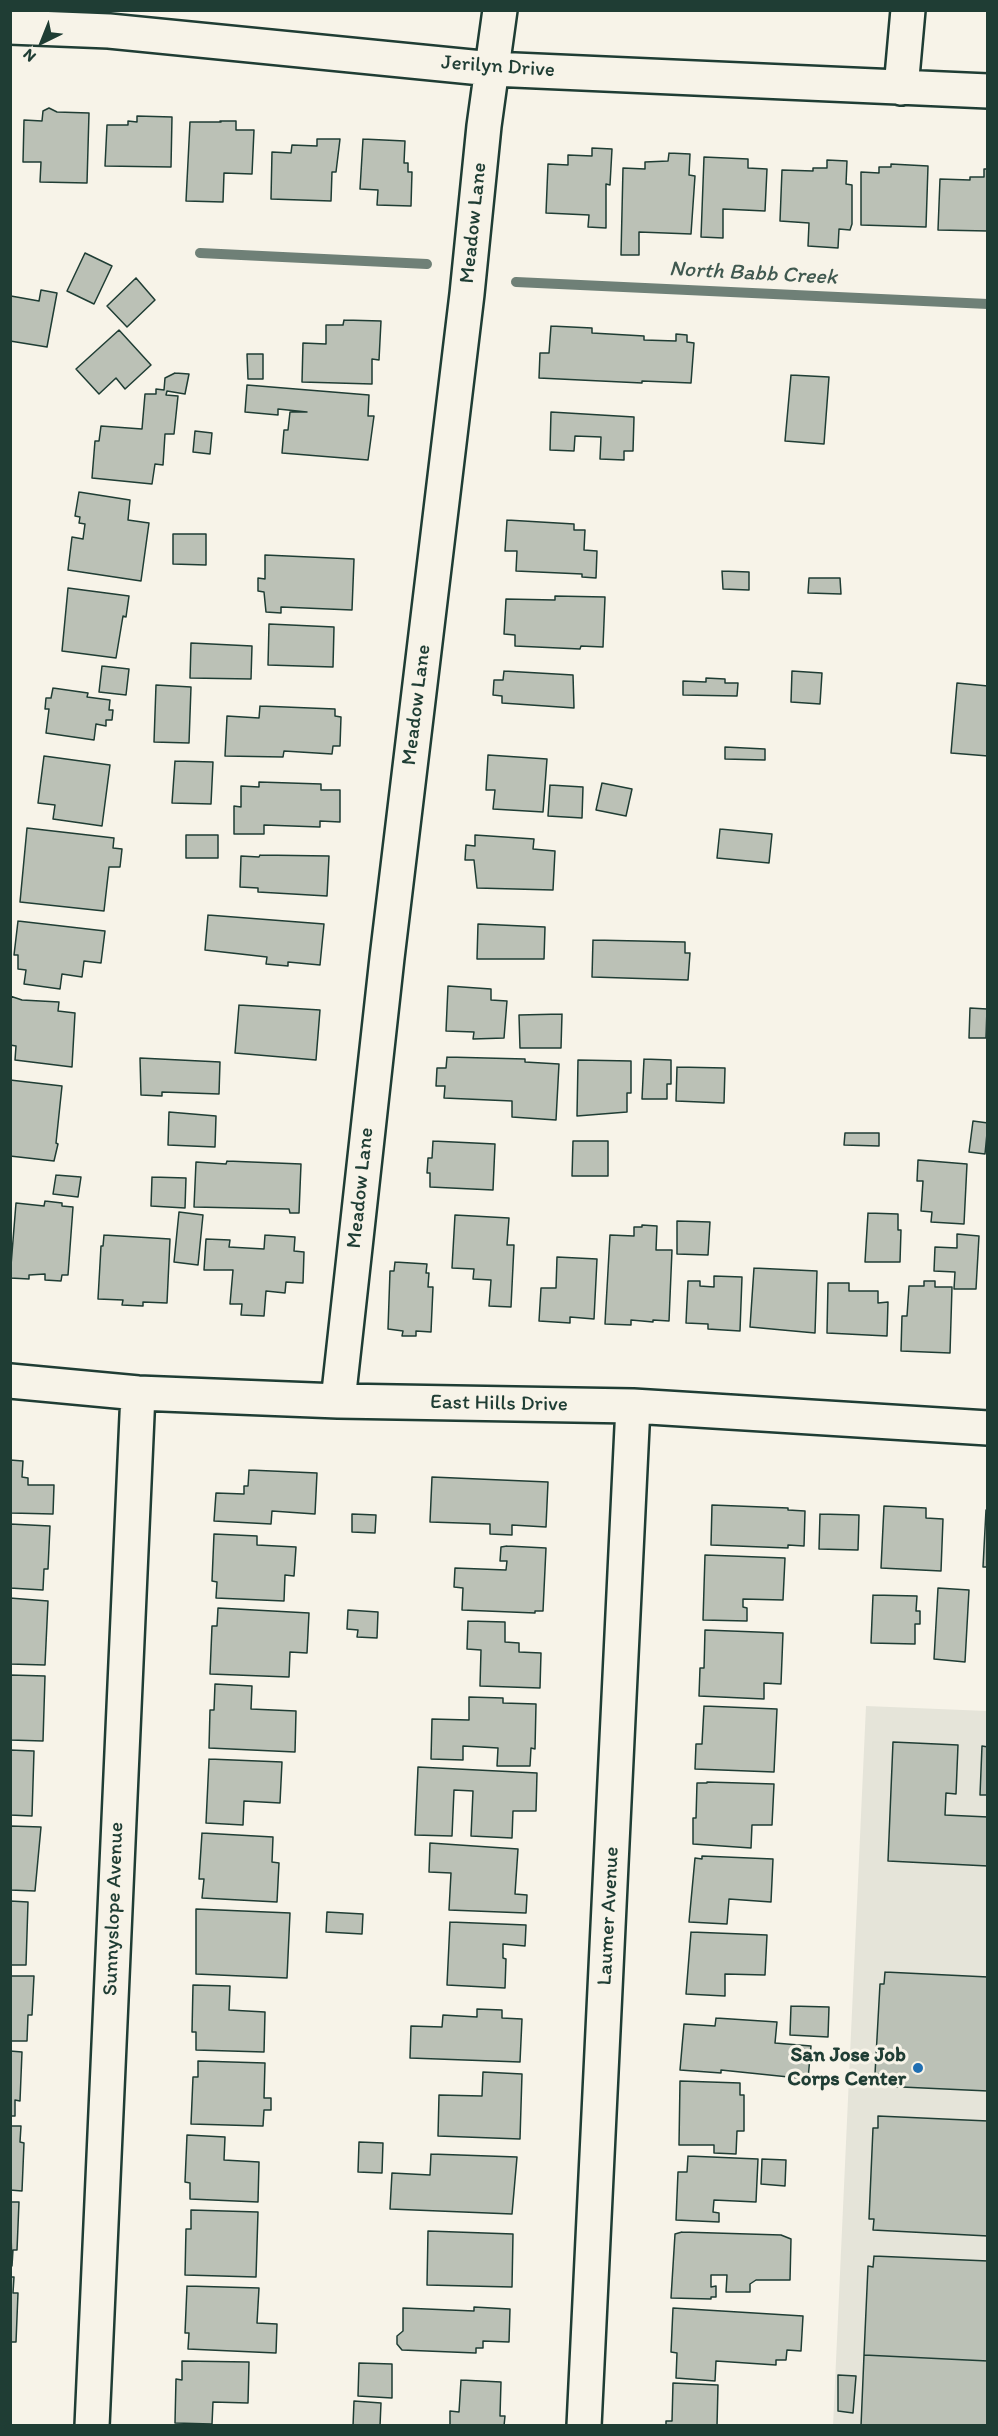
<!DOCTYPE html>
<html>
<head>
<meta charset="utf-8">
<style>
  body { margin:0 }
  #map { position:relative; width:998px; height:2436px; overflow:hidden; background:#f7f3e8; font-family:Itim,sans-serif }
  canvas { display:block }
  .frame { position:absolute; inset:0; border:12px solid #1f3d34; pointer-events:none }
  .north { position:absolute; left:12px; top:12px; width:60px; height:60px; -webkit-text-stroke:4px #f7f3e8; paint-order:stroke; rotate:223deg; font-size:16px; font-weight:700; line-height:24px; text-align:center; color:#1f3d34 }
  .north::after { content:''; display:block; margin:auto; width:21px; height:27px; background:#1f3d34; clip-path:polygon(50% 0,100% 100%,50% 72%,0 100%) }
</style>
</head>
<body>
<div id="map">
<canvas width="998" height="2436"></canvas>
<div class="frame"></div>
<div class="north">N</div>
</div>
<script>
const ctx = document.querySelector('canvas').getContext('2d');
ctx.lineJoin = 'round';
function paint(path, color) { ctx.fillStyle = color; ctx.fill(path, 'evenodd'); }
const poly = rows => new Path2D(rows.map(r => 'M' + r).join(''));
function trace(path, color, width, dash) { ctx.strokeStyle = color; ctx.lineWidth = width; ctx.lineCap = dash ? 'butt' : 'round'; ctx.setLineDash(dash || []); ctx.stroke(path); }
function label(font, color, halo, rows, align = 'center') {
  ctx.font = font + ' Itim,sans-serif'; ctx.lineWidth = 6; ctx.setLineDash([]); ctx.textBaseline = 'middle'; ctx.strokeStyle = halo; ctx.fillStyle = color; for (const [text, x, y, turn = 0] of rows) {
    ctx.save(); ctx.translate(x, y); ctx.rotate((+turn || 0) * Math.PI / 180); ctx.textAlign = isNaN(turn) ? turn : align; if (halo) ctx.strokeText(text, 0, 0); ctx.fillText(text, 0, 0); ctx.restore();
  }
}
paint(poly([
  [866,1706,987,1711,987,2425,833,2426]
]), '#e5e4d9');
trace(poly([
  [200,253,427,264],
  [516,282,988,304]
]), '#6f8077', 10);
const building = poly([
  [49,108,57,112,89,113,87,183,40,182,41,162,23,162,24,120,42,121,43,111,49,108],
  [137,116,172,117,171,167,105,166,107,125,128,125,128,121,137,122,137,116],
  [220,121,236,121,236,130,254,130,252,174,224,173,223,202,186,201,190,122,221,122,220,121],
  [317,139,340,139,336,172,332,172,331,201,271,199,272,152,291,153,292,145,317,146,317,139],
  [363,139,405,141,404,163,408,163,408,172,412,172,411,206,377,205,378,190,360,189,363,139],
  [592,148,612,149,610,185,606,184,606,228,588,227,589,215,546,213,548,164,568,165,568,155,592,156,592,148],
  [669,153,690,154,689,175,695,176,691,234,639,232,639,255,621,255,623,168,645,169,645,162,668,161,669,153],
  [704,157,748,159,748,168,767,169,765,211,723,209,723,238,701,237,704,157],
  [827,160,847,161,846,184,852,185,852,224,850,230,839,229,838,248,808,246,809,223,780,221,782,170,813,171,813,168,827,168,827,160],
  [891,164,928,166,926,227,861,225,861,172,879,173,879,167,891,167,891,164],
  [984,169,988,169,988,231,938,230,940,179,970,180,970,177,984,177,984,169],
  [85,253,112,266,94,304,67,291,85,253],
  [136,278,155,300,127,327,107,306,136,278],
  [41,290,57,293,47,347,10,341,11,296,39,301,41,290],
  [344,320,381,321,379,360,372,359,372,384,302,382,303,343,326,344,326,325,343,325,344,320],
  [551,326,592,328,592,333,644,336,644,340,676,341,676,334,687,335,687,342,694,343,691,383,642,381,642,383,539,378,540,353,549,353,551,326],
  [119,330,151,365,125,389,116,378,99,394,76,369,119,330],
  [247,354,263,354,263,379,248,379,247,354],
  [175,373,189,374,185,394,167,391,166,395,178,396,174,434,165,434,163,465,155,464,152,484,92,478,95,441,99,441,101,426,142,429,145,394,156,394,156,389,164,390,165,378,175,373],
  [791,375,829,377,824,444,785,441,791,375],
  [247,385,369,395,368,416,374,416,368,460,282,453,284,430,288,430,290,412,307,412,278,409,278,415,245,412,247,385],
  [551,412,634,417,633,451,624,451,624,460,600,459,601,437,575,436,574,451,550,450,551,412],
  [195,431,212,433,210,454,193,452,195,431],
  [79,492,130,500,128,520,149,523,141,581,68,570,72,537,83,539,85,524,79,523,80,517,75,516,79,492],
  [507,520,574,524,574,530,585,530,584,550,597,551,596,578,582,577,582,574,516,571,517,551,505,551,507,520],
  [173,534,206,534,206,565,173,564,173,534],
  [265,555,354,559,352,610,281,607,281,613,266,612,264,592,258,591,258,578,265,579,265,555],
  [722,571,749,572,749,590,723,589,722,571],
  [809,578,840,578,841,594,808,593,809,578],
  [68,588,129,596,126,617,123,616,116,658,62,651,68,588],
  [555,596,605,597,603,647,581,646,580,649,515,646,515,635,504,634,506,599,555,600,555,596],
  [269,624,334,627,333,667,268,665,269,624],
  [191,643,252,646,251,679,190,678,191,643],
  [102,666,129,669,126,695,99,692,102,666],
  [504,671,573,675,574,708,502,703,502,696,493,695,494,680,503,680,504,671],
  [792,671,822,673,820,704,791,702,792,671],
  [706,678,725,679,725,683,738,683,737,696,683,695,683,681,706,682,706,678],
  [957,683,988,686,988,756,951,753,957,683],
  [156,685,191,687,189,743,154,742,156,685],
  [53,688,88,693,87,697,110,700,109,710,113,710,112,720,106,720,106,726,96,724,94,740,46,733,49,709,45,709,46,698,51,698,53,688],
  [260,706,335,709,335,716,341,717,340,746,333,746,332,754,284,751,283,757,225,756,227,716,259,718,260,706],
  [725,747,765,749,765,760,725,759,725,747],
  [488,755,547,759,543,812,493,809,495,790,486,790,488,755],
  [44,756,110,765,102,826,53,819,55,805,38,803,44,756],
  [175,761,213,762,211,804,172,803,175,761],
  [259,782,321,784,321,790,340,790,340,822,320,821,320,827,264,825,264,834,234,834,234,806,241,807,241,786,259,787,259,782],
  [602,783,632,789,626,816,596,810,602,783],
  [550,785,583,787,582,818,548,816,550,785],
  [27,828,114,838,113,848,122,849,120,867,109,867,104,911,20,902,27,828],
  [720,829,772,834,769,863,717,858,720,829],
  [186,835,218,835,218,858,186,858,186,835],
  [475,835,534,839,533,849,555,851,553,890,477,888,474,860,465,860,466,845,475,846,475,835],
  [260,855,329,856,327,896,258,892,258,888,240,887,241,856,259,857,260,855],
  [208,915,324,924,320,965,288,962,288,966,266,964,267,957,205,950,208,915],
  [18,921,105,931,101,963,84,961,82,977,62,974,60,989,24,984,26,970,18,969,18,955,14,955,18,921],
  [478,924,545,927,544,959,477,959,478,924],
  [593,940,685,942,685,953,690,953,688,980,592,977,593,940],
  [448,986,491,989,491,1000,507,1001,504,1038,473,1039,474,1032,446,1031,448,986],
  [10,996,22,1000,59,1002,58,1011,75,1013,72,1067,15,1060,16,1046,10,1045,10,996],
  [239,1005,320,1010,316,1060,235,1053,239,1005],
  [970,1008,987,1009,986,1038,969,1038,970,1008],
  [562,1014,561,1048,520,1048,519,1015,562,1014],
  [447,1057,525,1059,525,1062,559,1064,556,1120,512,1117,512,1101,444,1098,445,1086,436,1086,437,1068,446,1068,447,1057],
  [140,1058,220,1062,219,1094,162,1092,162,1096,141,1095,140,1058],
  [644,1059,671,1060,671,1084,667,1084,667,1099,642,1099,644,1059],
  [578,1060,631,1061,631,1093,627,1093,627,1112,577,1116,578,1060],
  [677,1067,725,1068,724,1103,676,1101,677,1067],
  [10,1080,62,1086,56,1143,58,1144,54,1161,10,1156,10,1080],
  [169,1112,216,1116,215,1147,168,1145,169,1112],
  [973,1121,988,1123,985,1154,969,1152,973,1121],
  [845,1133,879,1133,879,1146,844,1145,845,1133],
  [433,1141,495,1144,493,1190,430,1187,430,1173,427,1173,428,1158,432,1158,433,1141],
  [573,1141,608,1141,608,1176,572,1176,573,1141],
  [918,1160,967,1164,964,1224,931,1222,932,1212,921,1211,923,1181,917,1181,918,1160],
  [227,1161,301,1164,299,1213,290,1213,289,1209,194,1207,196,1162,226,1164,227,1161],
  [56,1175,81,1177,78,1197,53,1194,56,1175],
  [152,1177,186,1178,185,1208,151,1206,152,1177],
  [45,1201,62,1203,62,1206,73,1207,68,1275,62,1275,61,1281,45,1280,45,1274,29,1275,29,1279,10,1278,16,1203,44,1206,45,1201],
  [179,1212,203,1215,198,1265,174,1262,179,1212],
  [868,1213,898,1214,898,1230,901,1230,900,1262,865,1262,868,1213],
  [455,1215,509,1218,507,1245,514,1245,511,1307,489,1306,491,1280,473,1279,474,1269,452,1268,455,1215],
  [677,1221,710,1222,708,1255,677,1254,677,1221],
  [642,1225,657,1226,656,1250,672,1250,669,1321,653,1320,653,1322,631,1320,631,1325,605,1324,610,1235,634,1236,634,1227,642,1227,642,1225],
  [957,1234,979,1236,976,1289,954,1289,955,1272,934,1271,935,1247,957,1248,957,1234],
  [104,1235,170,1239,167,1303,143,1302,143,1306,122,1305,123,1300,98,1299,101,1246,103,1246,104,1235],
  [265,1235,295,1237,294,1251,304,1252,303,1283,286,1282,285,1293,266,1291,264,1316,241,1315,242,1304,230,1304,233,1270,204,1270,206,1239,230,1240,229,1247,264,1249,265,1235],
  [557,1257,597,1259,594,1319,570,1317,570,1323,539,1321,541,1288,556,1288,557,1257],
  [395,1262,427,1264,426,1273,429,1273,428,1287,433,1287,431,1332,416,1331,416,1336,402,1336,403,1331,388,1329,390,1271,394,1271,395,1262],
  [754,1268,817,1271,815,1333,750,1327,754,1268],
  [714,1276,742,1277,740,1331,708,1329,708,1324,686,1323,688,1281,700,1281,700,1286,714,1287,714,1276],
  [924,1281,935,1281,935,1287,952,1287,950,1353,901,1351,902,1316,907,1316,909,1286,924,1286,924,1281],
  [828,1283,849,1283,849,1291,878,1291,878,1303,888,1302,887,1336,827,1333,828,1283],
  [10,1460,23,1461,22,1477,28,1478,28,1485,54,1485,53,1514,11,1513,10,1460],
  [249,1470,317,1473,315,1514,272,1511,271,1524,214,1521,216,1493,244,1494,244,1486,248,1486,249,1470],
  [432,1477,548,1482,546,1527,512,1525,512,1535,490,1534,490,1524,430,1522,432,1477],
  [712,1505,788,1508,788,1510,805,1511,804,1546,788,1545,788,1548,711,1545,712,1505],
  [884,1506,926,1508,926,1518,943,1519,941,1571,881,1568,884,1506],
  [986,1510,988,1510,988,1567,983,1567,986,1510],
  [352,1514,376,1515,375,1533,352,1532,352,1514],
  [820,1514,859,1515,858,1550,819,1549,820,1514],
  [10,1524,50,1526,48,1569,44,1569,43,1590,10,1588,10,1524],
  [214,1534,257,1536,257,1545,296,1547,294,1576,285,1575,284,1601,216,1598,217,1582,212,1581,214,1534],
  [507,1546,546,1548,543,1611,535,1611,535,1613,462,1610,463,1588,454,1587,455,1568,506,1570,507,1561,500,1561,501,1547,507,1546],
  [705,1555,785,1558,783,1600,743,1599,743,1607,747,1608,747,1621,703,1620,705,1555],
  [938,1588,969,1590,965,1662,934,1659,938,1588],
  [873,1595,917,1596,916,1611,920,1611,920,1624,915,1624,915,1644,871,1643,873,1595],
  [10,1598,48,1601,45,1665,10,1664,10,1598],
  [218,1608,309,1613,307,1653,290,1652,289,1677,210,1674,212,1626,217,1626,218,1608],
  [348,1610,378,1612,377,1638,357,1637,358,1630,347,1629,348,1610],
  [468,1621,505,1622,505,1642,519,1643,519,1652,541,1653,540,1688,480,1686,481,1650,467,1649,468,1621],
  [705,1630,783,1633,781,1684,764,1683,764,1699,699,1696,700,1668,704,1668,705,1630],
  [10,1675,45,1676,43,1741,10,1740,10,1675],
  [215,1684,252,1686,251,1709,296,1711,295,1752,209,1748,210,1710,214,1710,215,1684],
  [469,1697,503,1698,503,1703,536,1704,535,1749,531,1748,530,1766,497,1766,498,1748,463,1746,463,1760,431,1759,432,1719,469,1720,469,1697],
  [704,1706,777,1709,774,1772,695,1769,696,1744,702,1744,704,1706],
  [893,1742,958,1745,956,1794,946,1793,945,1815,988,1817,988,1866,888,1861,893,1742],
  [982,1746,988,1747,988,1795,980,1795,982,1746],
  [10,1750,34,1751,32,1816,10,1815,10,1750],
  [209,1759,282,1762,280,1803,244,1801,243,1825,206,1823,209,1759],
  [418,1767,537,1773,536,1811,513,1811,512,1838,471,1836,473,1791,454,1790,452,1836,415,1835,418,1767],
  [707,1782,774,1784,772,1825,752,1825,751,1848,693,1844,693,1818,696,1818,697,1783,707,1783,707,1782],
  [10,1826,41,1827,35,1891,10,1890,10,1826],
  [202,1833,273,1837,272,1862,279,1863,277,1902,202,1898,204,1879,199,1879,202,1833],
  [430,1843,518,1849,515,1894,527,1895,526,1913,449,1910,451,1873,429,1872,430,1843],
  [702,1856,773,1859,771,1902,729,1899,727,1924,689,1922,695,1858,702,1859,702,1856],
  [10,1901,28,1902,26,1965,10,1965,10,1901],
  [196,1909,290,1913,287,1978,196,1974,196,1909],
  [327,1912,363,1914,362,1934,326,1932,327,1912],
  [450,1922,526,1925,525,1946,503,1944,503,1958,506,1959,505,1988,447,1985,450,1922],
  [691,1932,767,1935,765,1975,725,1974,725,1996,686,1994,691,1932],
  [885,1972,988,1977,988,2091,880,2086,880,2074,875,2074,880,1984,884,1984,885,1972],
  [10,1976,34,1976,32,2015,28,2015,27,2041,10,2041,10,1976],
  [193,1985,230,1986,229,2010,265,2012,264,2052,196,2050,196,2032,192,2032,193,1985],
  [791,2006,829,2007,828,2037,790,2035,791,2006],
  [477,2009,502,2010,502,2018,522,2019,520,2062,410,2058,411,2026,442,2027,443,2015,477,2017,477,2009],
  [716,2018,777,2022,775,2043,811,2046,808,2079,721,2070,721,2073,680,2070,684,2024,715,2026,716,2018],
  [10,2051,22,2052,20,2101,15,2100,15,2116,10,2116,10,2051],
  [198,2061,265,2063,264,2098,271,2098,271,2110,264,2110,263,2126,191,2124,193,2077,198,2077,198,2061],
  [483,2072,522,2074,520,2139,438,2136,439,2095,482,2096,483,2072],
  [680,2081,740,2083,740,2095,744,2095,744,2131,737,2131,736,2154,714,2153,714,2145,679,2145,680,2081],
  [878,2116,988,2121,988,2236,873,2230,874,2219,869,2219,873,2128,878,2128,878,2116],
  [10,2126,21,2126,20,2142,24,2143,22,2191,10,2190,10,2126],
  [187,2135,225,2137,224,2160,259,2162,258,2202,190,2199,190,2183,185,2182,187,2135],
  [359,2142,383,2143,382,2173,358,2172,359,2142],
  [431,2154,517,2157,512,2214,390,2209,392,2173,430,2175,431,2154],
  [688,2156,758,2159,756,2202,714,2200,713,2212,719,2213,719,2222,676,2220,678,2172,687,2172,688,2156],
  [762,2159,786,2160,785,2186,761,2184,762,2159],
  [10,2202,19,2202,17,2250,13,2250,12,2266,10,2202],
  [191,2210,258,2212,256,2277,185,2275,186,2229,191,2229,191,2210],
  [428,2231,513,2234,512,2287,427,2285,428,2231],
  [682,2232,781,2235,791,2239,790,2280,756,2280,750,2284,750,2292,726,2292,727,2275,711,2275,711,2287,716,2286,716,2297,711,2297,711,2299,671,2298,675,2234,682,2232],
  [874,2256,988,2261,988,2361,864,2355,868,2266,873,2267,874,2256],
  [10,2277,14,2277,13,2293,18,2293,16,2342,10,2342,10,2277],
  [187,2286,259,2288,257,2323,277,2324,276,2353,188,2349,189,2333,185,2333,187,2286],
  [474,2307,510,2309,509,2342,483,2341,483,2348,476,2348,476,2353,402,2350,397,2344,397,2336,403,2331,403,2308,474,2311,474,2307],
  [673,2308,803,2316,801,2351,787,2350,786,2360,776,2360,776,2365,716,2361,715,2381,676,2378,677,2353,671,2352,673,2308],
  [864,2355,988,2361,988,2426,861,2426,864,2355],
  [182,2361,249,2362,248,2403,213,2402,212,2424,175,2423,176,2379,182,2380,182,2361],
  [359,2363,392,2364,392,2398,358,2396,359,2363],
  [838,2375,856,2376,853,2413,838,2411,838,2375],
  [461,2380,501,2382,500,2416,505,2416,504,2426,450,2426,450,2411,459,2412,461,2380],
  [673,2383,718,2385,717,2426,666,2426,666,2421,672,2421,673,2383],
  [354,2401,381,2403,380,2426,353,2426,354,2401]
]);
paint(building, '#bbc1b6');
trace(building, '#1f3d34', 1.5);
const minor = poly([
  [10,27,109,31,492,69,988,91],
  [901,88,908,10],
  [10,1381,138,1393,338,1401,633,1406,988,1428],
  [338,1401,387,958,467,294,484,126,500,10],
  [92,2426,138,1393],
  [584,2426,633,1406]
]);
trace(minor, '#1f3d34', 38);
trace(minor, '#f7f3e8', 33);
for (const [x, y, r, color] of [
  [918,2068,6,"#1f6fb2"]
]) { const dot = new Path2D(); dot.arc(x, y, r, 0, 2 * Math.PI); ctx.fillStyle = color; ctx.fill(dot); trace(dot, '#f7f3e8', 2); }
label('21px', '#1f3d34', '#f7f3e8', [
  ["Jerilyn Drive",498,67,4],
  ["Meadow Lane",474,223,-84],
  ["Meadow Lane",417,705,-83],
  ["Meadow Lane",361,1188,-84],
  ["East Hills Drive",499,1404,1],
  ["Sunnyslope Avenue",114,1909,-88],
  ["Laumer Avenue",609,1916,-87]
]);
label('bold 21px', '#1f3d34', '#f7f3e8', [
  ["San Jose Job",906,2056],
  ["Corps Center",906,2080]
], 'right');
label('italic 22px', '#405950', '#f7f3e8', [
  ["North Babb Creek",753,274,3]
]);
</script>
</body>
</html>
